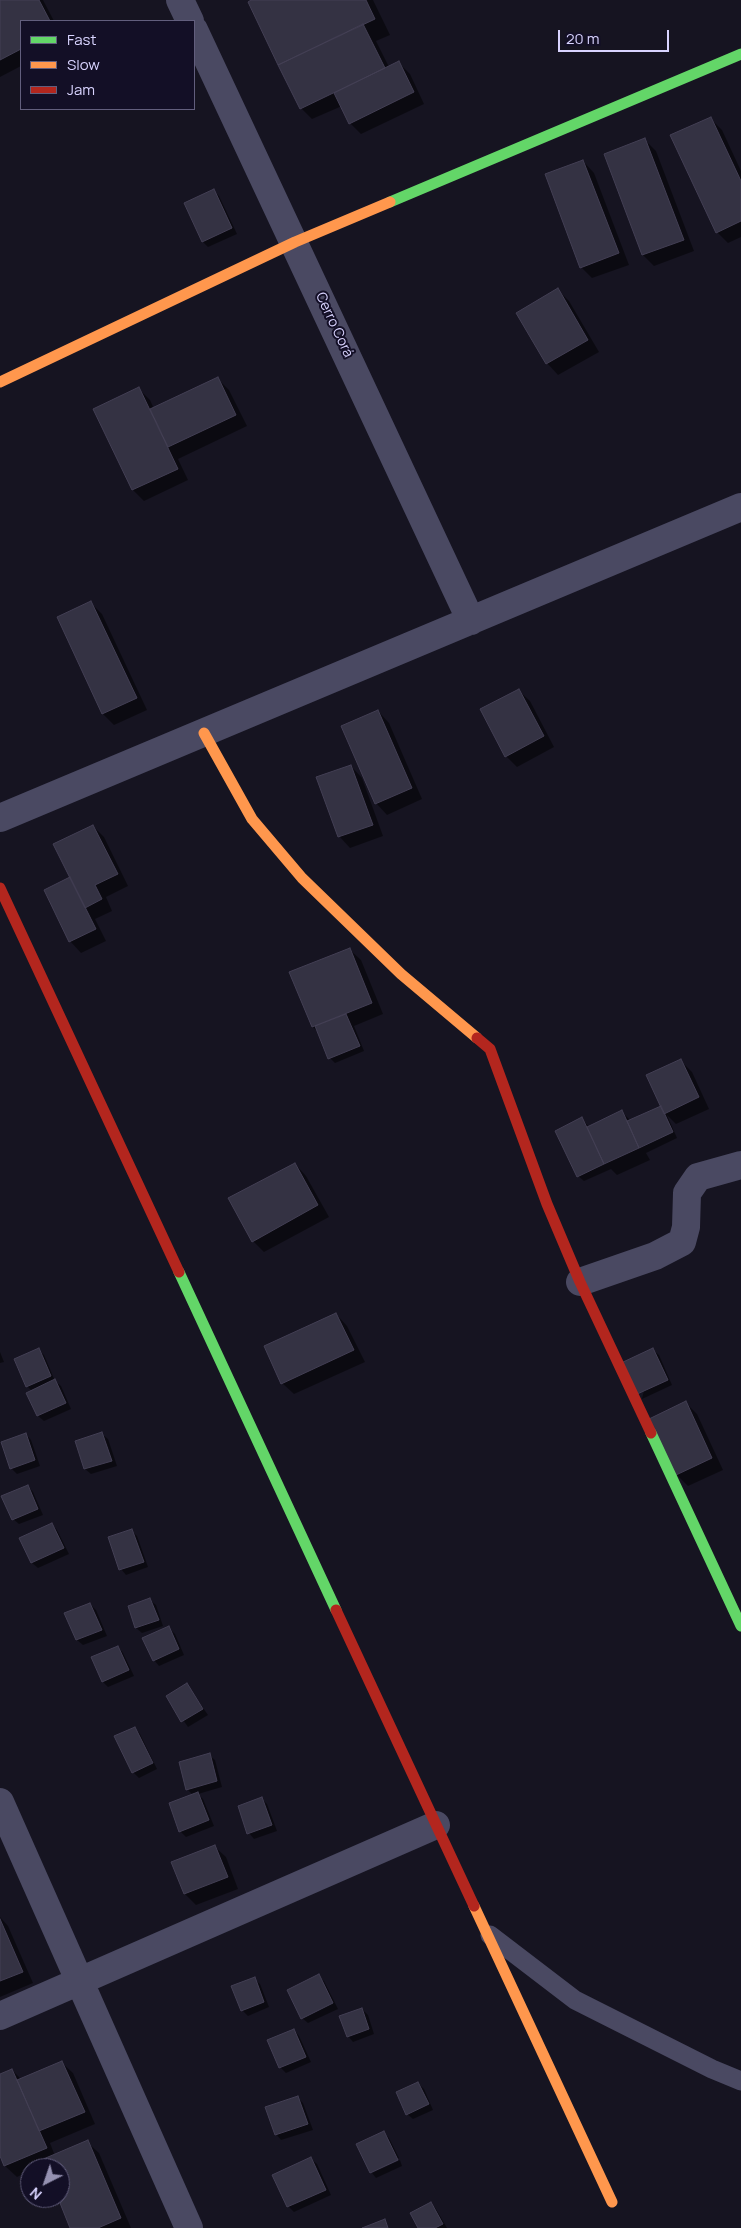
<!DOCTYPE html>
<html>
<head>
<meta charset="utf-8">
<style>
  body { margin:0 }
  #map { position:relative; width:741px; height:2228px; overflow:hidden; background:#161421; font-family:Manrope,sans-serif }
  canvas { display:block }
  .legend { position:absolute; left:20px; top:20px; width:175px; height:90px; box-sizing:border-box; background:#130f26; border:1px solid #625e7d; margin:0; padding:6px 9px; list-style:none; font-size:15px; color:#d9d4ff }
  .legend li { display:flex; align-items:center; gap:10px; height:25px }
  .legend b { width:25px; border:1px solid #625e7d }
  .north { position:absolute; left:20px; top:2158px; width:50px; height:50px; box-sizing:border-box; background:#130f26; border:1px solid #625e7d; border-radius:50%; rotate:221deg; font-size:14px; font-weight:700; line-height:20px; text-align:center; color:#d9d4ff }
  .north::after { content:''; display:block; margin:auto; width:18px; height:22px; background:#9591b1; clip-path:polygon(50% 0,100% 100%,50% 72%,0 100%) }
  .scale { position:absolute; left:558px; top:30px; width:111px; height:22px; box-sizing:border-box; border:2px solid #d9d4ff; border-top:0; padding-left:6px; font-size:15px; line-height:18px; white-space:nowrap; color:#d9d4ff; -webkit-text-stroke:4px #130f26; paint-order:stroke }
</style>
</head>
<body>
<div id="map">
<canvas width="741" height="2228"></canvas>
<ul class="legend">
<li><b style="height:6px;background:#63d668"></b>Fast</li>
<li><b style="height:6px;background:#ff974d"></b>Slow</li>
<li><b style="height:6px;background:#b3261e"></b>Jam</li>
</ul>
<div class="north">N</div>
<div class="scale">20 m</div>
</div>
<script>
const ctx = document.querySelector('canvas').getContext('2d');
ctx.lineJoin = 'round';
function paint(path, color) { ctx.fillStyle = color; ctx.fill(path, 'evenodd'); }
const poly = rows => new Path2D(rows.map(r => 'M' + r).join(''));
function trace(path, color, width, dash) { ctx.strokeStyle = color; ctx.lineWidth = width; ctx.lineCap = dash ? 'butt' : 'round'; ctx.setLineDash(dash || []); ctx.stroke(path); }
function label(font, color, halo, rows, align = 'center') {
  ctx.font = font + ' Manrope,sans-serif'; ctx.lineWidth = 4; ctx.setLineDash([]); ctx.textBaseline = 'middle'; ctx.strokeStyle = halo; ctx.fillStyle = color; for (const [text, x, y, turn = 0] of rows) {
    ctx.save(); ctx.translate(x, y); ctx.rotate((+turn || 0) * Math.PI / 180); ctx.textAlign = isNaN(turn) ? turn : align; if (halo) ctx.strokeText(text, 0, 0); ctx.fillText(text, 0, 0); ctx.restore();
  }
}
paint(poly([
  [2,0,43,0,54,21,21,21,21,66,0,77,0,1],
  [254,0,373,0,390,35,376,41,389,67,399,63,410,74,424,104,361,134,350,123,342,106,312,119,301,108],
  [710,118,722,130,741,171,741,237,728,243,717,232],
  [645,140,656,151,694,251,654,266,643,255,605,155],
  [583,161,594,173,629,265,592,278,581,267],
  [214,191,219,196,237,234,208,247,203,242],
  [558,290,569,301,599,352,558,375,547,363],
  [218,379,229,390,247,426,178,459,188,480,144,501,133,490,94,409,139,389,150,400,154,409],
  [91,603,102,614,147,710,114,725,103,714],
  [518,690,530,701,554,747,517,767,506,756],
  [378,711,389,723,422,799,387,815,376,803],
  [351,766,362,778,383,836,350,848,339,836],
  [93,826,104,837,128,886,106,897,112,911,95,919,106,941,81,953,70,941,71,877],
  [349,949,361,960,383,1014,354,1026,364,1051,335,1063,330,1058,319,1033,313,1027,291,972],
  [681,1061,692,1072,709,1109,676,1124,667,1115,677,1138,646,1153,650,1160,617,1175,611,1169,584,1181,578,1176,582,1119,589,1127,622,1112,631,1121,662,1106],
  [295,1164,306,1176,329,1217,264,1252,253,1241],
  [336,1314,347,1326,365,1362,294,1394,282,1383],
  [38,1349,44,1355,55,1381,61,1386,71,1409,44,1421,38,1416,28,1393,32,1391,27,1386],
  [653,1350,659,1355,672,1385,642,1399],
  [0,1352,4,1362,0,1363],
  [686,1403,697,1414,723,1470,688,1486,677,1475],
  [26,1434,31,1440,40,1466,17,1474,11,1468],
  [102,1434,108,1439,117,1466,91,1474,85,1469,77,1441],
  [28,1486,33,1492,43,1515,19,1524,13,1519],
  [52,1524,57,1530,69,1554,38,1568,32,1563,21,1539],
  [131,1530,137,1536,148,1567,126,1575,121,1569],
  [150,1600,156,1605,163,1626,142,1633,136,1628,129,1607],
  [90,1604,96,1610,107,1636,83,1645,77,1640,66,1614],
  [169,1628,175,1634,184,1655,159,1666,154,1660],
  [118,1647,123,1653,134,1676,108,1687,103,1682],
  [187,1685,208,1715,188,1727,167,1697],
  [135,1728,140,1734,157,1769,139,1778,133,1772],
  [209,1755,215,1760,222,1787,198,1794,203,1799,214,1826,186,1837,180,1831,193,1795,187,1789],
  [262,1799,267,1804,277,1831,254,1839,249,1833,239,1807],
  [214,1846,226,1857,238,1889,196,1905,185,1894,172,1863],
  [0,1917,8,1926,33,1983,0,1997],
  [318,1976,324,1981,338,2009,308,2023,302,2018],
  [254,1979,260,1984,269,2007,248,2016,242,2010],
  [362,2009,368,2015,374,2034,353,2042,348,2036],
  [294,2030,299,2036,311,2062,286,2073,280,2067],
  [61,2062,73,2073,95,2124,50,2143,55,2156,87,2142,99,2153,131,2228,72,2228,59,2198,60,2168,46,2168,45,2165,30,2168,30,2171,17,2177,5,2166,0,2153,0,2075,12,2070,21,2079],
  [418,2083,424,2089,433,2110,413,2119,407,2114],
  [298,2098,303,2103,313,2130,281,2140,276,2134],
  [384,2132,389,2138,399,2158,371,2171,371,2173,357,2144],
  [311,2159,317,2164,331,2195,294,2212,288,2206],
  [400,2160,402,2166,376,2178,372,2173],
  [431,2203,436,2209,447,2228,420,2228]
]), '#0007');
const building = poly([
  [0,0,39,0,50,21,21,21,21,49,0,60,0,0],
  [251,0,366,0,375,19,278,65,248,2,251,0],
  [363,24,385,68,300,109,278,65,363,24],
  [399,61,414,92,349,124,334,93,399,61],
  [711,117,741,181,741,221,716,233,670,135,711,117],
  [645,138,684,240,642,255,604,154,645,138],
  [583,160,619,253,580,268,545,174,583,160],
  [214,189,232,228,202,242,184,203,214,189],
  [558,288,588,340,546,364,516,313,558,288],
  [218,377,236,415,168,447,150,409,218,377],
  [139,387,178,469,132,490,93,409,139,387],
  [91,601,137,698,102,714,57,617,91,601],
  [519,689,544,736,505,757,480,709,519,689],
  [378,710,412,788,375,804,341,726,378,710],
  [351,765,373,825,338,837,316,777,351,765],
  [93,825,118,874,95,885,102,899,85,908,53,844,93,825],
  [70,877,96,929,69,942,44,890,70,877],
  [350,948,372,1003,312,1027,289,972,350,948],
  [346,1014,360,1046,328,1059,315,1026,346,1014],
  [681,1059,699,1097,664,1114,646,1075,681,1059],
  [661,1106,673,1132,639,1148,627,1121,661,1106],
  [622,1110,639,1148,604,1164,587,1127,622,1110],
  [582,1117,604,1164,577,1177,555,1131,582,1117],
  [295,1163,318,1205,252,1242,228,1198,295,1163],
  [336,1313,354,1350,281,1384,264,1346,336,1313],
  [39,1348,51,1376,26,1387,14,1359,39,1348],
  [653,1348,668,1380,635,1395,621,1363,653,1348],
  [55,1379,66,1403,37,1416,26,1393,55,1379],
  [686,1401,712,1458,676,1475,649,1419,686,1401],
  [102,1432,112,1461,84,1469,75,1441,102,1432],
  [26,1433,35,1460,10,1469,1,1442,26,1433],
  [28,1485,38,1509,12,1520,1,1496,28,1485],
  [52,1523,64,1548,31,1563,19,1538,52,1523],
  [132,1529,144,1562,119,1570,108,1537,132,1529],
  [150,1598,159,1620,135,1628,128,1606,150,1598],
  [90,1603,102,1630,76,1640,64,1613,90,1603],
  [169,1626,179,1649,153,1661,142,1638,169,1626],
  [118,1646,129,1670,102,1682,91,1657,118,1646],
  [187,1683,203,1709,181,1722,166,1696,187,1683],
  [135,1727,153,1763,132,1773,114,1736,135,1727],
  [210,1753,217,1781,186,1790,179,1762,210,1753],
  [198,1792,209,1820,179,1832,169,1803,198,1792],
  [262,1797,272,1825,247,1834,238,1806,262,1797],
  [215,1845,228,1877,184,1894,171,1862,215,1845],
  [0,1919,23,1972,0,1981,0,1919],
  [319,1974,333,2003,301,2019,287,1990,319,1974],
  [255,1977,264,2002,241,2011,231,1986,255,1977],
  [362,2008,369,2029,347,2037,339,2016,362,2008],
  [294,2029,306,2057,279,2068,267,2040,294,2029],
  [62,2061,85,2112,39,2131,17,2080,62,2061],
  [12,2069,47,2148,4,2166,0,2156,0,2074,12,2069],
  [418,2082,429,2104,406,2115,396,2092,418,2082],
  [298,2096,308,2124,275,2135,265,2107,298,2096],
  [384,2131,398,2160,370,2173,356,2144,384,2131],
  [88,2140,121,2218,98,2228,70,2228,58,2198,60,2198,60,2168,45,2168,41,2160,88,2140],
  [311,2157,326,2190,287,2207,272,2175,311,2157],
  [431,2202,443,2224,435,2228,418,2228,410,2213,431,2202],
  [385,2219,388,2228,362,2228,385,2219]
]);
paint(building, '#343243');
trace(building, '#433f54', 1);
trace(poly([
  [490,1935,575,2000,712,2069,741,2081]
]), '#4a4962', 19);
trace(poly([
  [180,0,190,21],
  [194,30,471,621],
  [0,818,741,507],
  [580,1282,655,1256,682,1242,686,1227,687,1193,698,1177,741,1165],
  [0,1802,189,2228],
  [0,2016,436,1825]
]), '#4a4962', 28);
trace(poly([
  [390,202,741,54],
  [179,1272,336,1610],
  [651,1433,741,1626]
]), '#63d668', 11);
trace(poly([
  [0,382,295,242,390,202],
  [204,733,252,819,302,878,401,974,477,1038],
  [474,1906,612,2202]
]), '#ff974d', 11);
trace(poly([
  [0,888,179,1272],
  [477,1038,490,1049,547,1204,580,1282,651,1433],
  [336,1610,474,1906]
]), '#b3261e', 11);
label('14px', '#d9d4ff', '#130f26', [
  ["Cerro Corá",334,325,65]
]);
</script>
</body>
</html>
